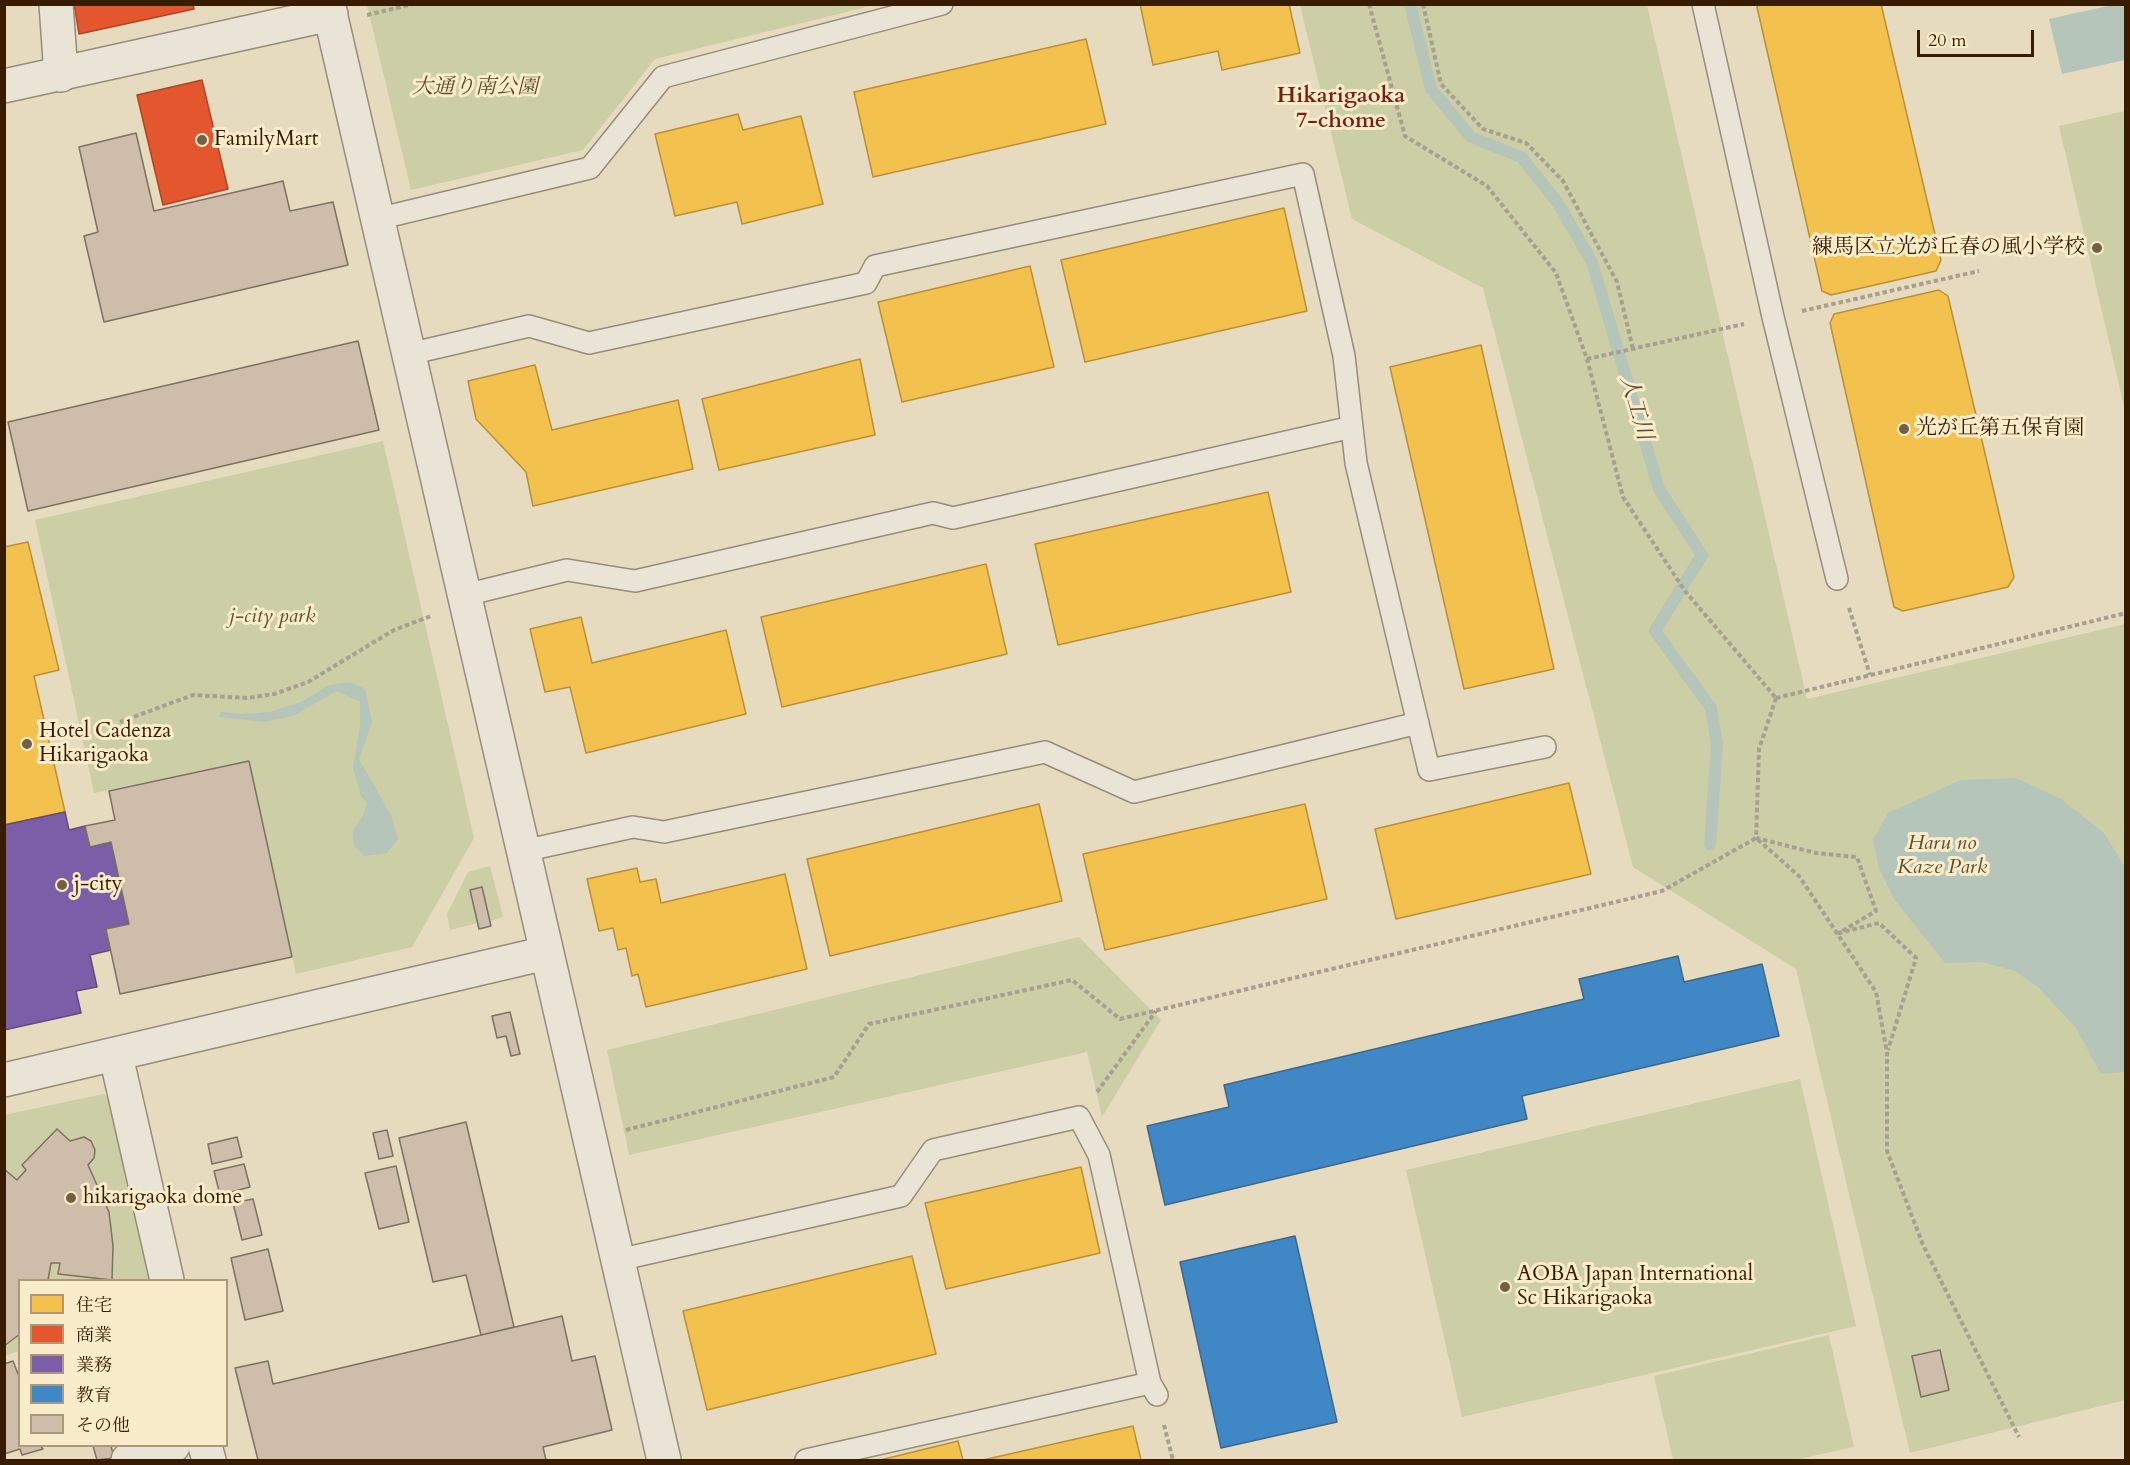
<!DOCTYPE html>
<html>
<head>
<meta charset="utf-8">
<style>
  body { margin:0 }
  #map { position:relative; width:2130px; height:1465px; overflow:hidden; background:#e6dbbf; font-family:Cardo,"Noto Serif JP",serif }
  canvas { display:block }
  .frame { position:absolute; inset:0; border:6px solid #381c00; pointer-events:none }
  .legend { position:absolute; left:18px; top:1279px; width:210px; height:168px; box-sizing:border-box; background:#f9eccb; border:2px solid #ac997a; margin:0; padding:8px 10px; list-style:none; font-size:18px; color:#381c00 }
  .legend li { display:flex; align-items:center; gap:12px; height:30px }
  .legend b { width:30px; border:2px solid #ac997a }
  .scale { position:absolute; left:1917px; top:30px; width:117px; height:27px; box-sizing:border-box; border:3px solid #381c00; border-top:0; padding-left:8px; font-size:18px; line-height:21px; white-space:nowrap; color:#381c00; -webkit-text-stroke:4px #f9eccb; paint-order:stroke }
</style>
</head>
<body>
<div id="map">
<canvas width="2130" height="1465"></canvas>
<div class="frame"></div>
<ul class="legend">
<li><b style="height:16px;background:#f2c14e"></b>住宅</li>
<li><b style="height:16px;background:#e4572e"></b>商業</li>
<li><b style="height:16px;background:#7b5ea7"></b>業務</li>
<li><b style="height:16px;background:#3f88c5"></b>教育</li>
<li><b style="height:16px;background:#cfbdac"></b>その他</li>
</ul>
<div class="scale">20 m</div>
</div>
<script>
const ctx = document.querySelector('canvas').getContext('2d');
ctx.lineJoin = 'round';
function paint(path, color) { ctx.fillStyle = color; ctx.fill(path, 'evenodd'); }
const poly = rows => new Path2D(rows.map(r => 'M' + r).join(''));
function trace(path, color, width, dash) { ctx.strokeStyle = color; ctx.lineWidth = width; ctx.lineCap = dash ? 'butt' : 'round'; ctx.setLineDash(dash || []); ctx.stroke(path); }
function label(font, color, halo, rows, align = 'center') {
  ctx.font = font + ' Cardo,"Noto Serif JP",serif'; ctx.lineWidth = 6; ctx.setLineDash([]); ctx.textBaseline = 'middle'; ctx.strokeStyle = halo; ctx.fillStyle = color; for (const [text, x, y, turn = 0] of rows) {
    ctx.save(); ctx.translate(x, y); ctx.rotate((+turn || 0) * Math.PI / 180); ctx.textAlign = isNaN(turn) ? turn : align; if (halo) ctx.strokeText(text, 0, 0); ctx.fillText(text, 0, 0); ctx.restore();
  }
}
paint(poly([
  [367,5,367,4,875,5,655,59,583,150,411,190],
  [1300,5,1647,5,1807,699,2125,624,2125,1400,1910,1453,1796,969,1633,867,1483,288,1352,219],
  [2125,111,2126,111,2125,411,2059,126],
  [383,441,474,838,412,947,296,974,249,761,94,793,35,520],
  [490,866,503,917,490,921,482,887,471,889,478,923,450,930,447,914,468,872],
  [1079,937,1161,1020,1102,1117,1087,1052,629,1155,607,1050],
  [1800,1079,1856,1326,1462,1417,1406,1170],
  [103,1094,113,1100,157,1280,20,1280,19,1351,5,1356,4,1115],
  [1829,1335,1854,1447,1794,1460,1673,1460,1654,1376]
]), '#cccea5');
paint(poly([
  [2112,5,2125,5,2125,60,2062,74,2049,19],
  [350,682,365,689,372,722,359,759,391,815,398,839,387,853,365,856,354,846,353,830,363,816,367,802,361,797,353,767,360,726,360,702,337,691,293,716,265,722,219,717,221,712,243,714,270,712,301,702,329,685],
  [2016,778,2061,799,2104,833,2125,867,2125,1072,2101,1074,2076,1028,2039,988,2015,971,1982,962,1945,963,1894,899,1879,869,1873,839,1888,813,1961,780]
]), '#b6c5b9');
const homes = poly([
  [1140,4,1289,4,1300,53,1222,70,1218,51,1153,65,1140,4],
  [1759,4,1881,4,1941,260,1936,271,1831,295,1822,291,1757,7,1759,4],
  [1086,39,1106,124,873,177,854,92,1086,39],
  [738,114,743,130,801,116,823,204,742,224,737,202,675,216,655,134,738,114],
  [1284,208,1307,311,1085,362,1061,260,1284,208],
  [1030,266,1054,367,902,402,878,302,1030,266],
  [1939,290,1948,296,2014,577,2008,587,1903,611,1894,607,1830,323,1834,314,1939,290],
  [1481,345,1554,669,1464,689,1390,367,1481,345],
  [860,359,875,435,719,470,702,399,860,359],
  [535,365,552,430,678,400,693,469,533,506,526,472,476,419,468,381,535,365],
  [1268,492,1291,592,1058,645,1035,544,1268,492],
  [28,542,59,670,34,676,65,812,4,825,4,547,28,542],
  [986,564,1007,654,782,707,761,617,986,564],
  [581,617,592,663,726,630,746,714,586,753,570,687,545,692,530,629,581,617],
  [1569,783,1591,874,1396,919,1375,829,1569,783],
  [1039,804,1062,901,830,956,807,859,1039,804],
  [1305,804,1327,899,1105,950,1083,854,1305,804],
  [637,868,640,882,656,879,661,903,785,874,807,969,646,1007,638,974,632,976,626,948,618,950,613,928,599,931,587,879,637,868],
  [1081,1167,1100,1253,946,1289,925,1203,1081,1167],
  [912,1256,936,1354,707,1410,683,1311,912,1256],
  [1133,1426,1141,1460,983,1460,1133,1426],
  [958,1441,963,1460,880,1460,958,1441]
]);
paint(homes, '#f2c14e');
trace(homes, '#ba9037', 1.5);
const shops = poly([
  [74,4,193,4,194,9,79,34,74,4],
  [202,80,228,189,163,205,137,95,202,80]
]);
paint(shops, '#e4572e');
trace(shops, '#b04520', 1.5);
const offices = poly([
  [65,812,69,830,85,826,90,847,111,842,129,924,106,929,111,950,90,955,97,987,76,991,81,1013,4,1030,4,825,65,812]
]);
paint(offices, '#7b5ea7');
trace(offices, '#674a75', 1.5);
const schools = poly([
  [1678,956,1684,982,1762,964,1779,1036,1522,1096,1527,1119,1165,1205,1147,1126,1229,1107,1224,1085,1584,999,1579,979,1678,956],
  [1295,1236,1337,1422,1221,1448,1180,1262,1295,1236]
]);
paint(schools, '#3f88c5');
trace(schools, '#3d688a', 1.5);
trace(poly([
  [1410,4,1431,89,1471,137,1521,157,1558,203,1592,262,1659,489,1702,555,1655,631,1711,708,1717,744,1710,844]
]), '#b6c5b9', 12);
const building = poly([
  [136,133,154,211,283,181,290,211,333,202,348,265,104,322,84,236,98,232,79,147,136,133],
  [358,341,379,430,28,511,8,422,358,341],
  [249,761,292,957,120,994,106,929,129,924,111,842,90,847,85,826,115,820,109,791,249,761],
  [482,887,491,926,479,929,470,890,482,887],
  [510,1012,520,1054,511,1056,506,1036,497,1038,492,1016,510,1012],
  [466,1122,514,1327,481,1335,466,1275,433,1282,399,1138,466,1122],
  [57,1129,70,1141,84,1137,91,1141,95,1150,94,1158,88,1165,109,1212,113,1246,112,1280,58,1274,60,1263,51,1263,48,1280,20,1280,20,1334,4,1346,4,1169,17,1180,26,1170,22,1165,57,1129],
  [387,1130,393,1156,379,1159,373,1133,387,1130],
  [237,1137,242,1157,212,1164,208,1144,237,1137],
  [244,1164,250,1187,220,1195,214,1171,244,1164],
  [396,1166,409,1222,379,1229,365,1173,396,1166],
  [253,1199,262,1235,242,1240,233,1203,253,1199],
  [268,1249,283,1311,245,1320,231,1258,268,1249],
  [562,1316,572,1361,595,1356,612,1430,543,1447,546,1460,258,1460,235,1368,268,1361,273,1384,562,1316],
  [1940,1350,1949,1390,1921,1397,1912,1356,1940,1350],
  [13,1361,20,1379,20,1446,41,1446,43,1449,22,1455,20,1449,4,1454,4,1364,13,1361],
  [93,1446,111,1446,114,1458,97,1460,93,1446]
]);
paint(building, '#cfbdac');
trace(building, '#7c7260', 1.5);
const service = poly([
  [1703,4,1773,317,1837,579],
  [377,219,590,168,663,77,942,4],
  [409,354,529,326,589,343,866,283,875,266,1303,174,1344,356,1356,463,1429,770,1545,747],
  [465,595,567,570,635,581,933,513,953,518,1352,427],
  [523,851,633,827,664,832,1045,752,1134,792,1418,723],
  [618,1260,901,1196,933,1150,1079,1117,1099,1155,1150,1383,1157,1395],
  [806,1460,1150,1383]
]);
const minor = poly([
  [56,4,61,75],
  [116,1056,167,1280],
  [205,1446,209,1460],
  [128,1460,173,1446]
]);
const tertiary = poly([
  [328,4,664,1460],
  [4,86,331,14],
  [4,1080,546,953]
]);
trace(service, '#968c79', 24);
trace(minor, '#968c79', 36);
trace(tertiary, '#968c79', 36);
trace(poly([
  [1369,4,1405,136,1487,186,1556,273,1587,359,1623,497,1685,591,1776,698],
  [1423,4,1441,84,1483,129,1526,143,1563,181,1617,282,1633,349],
  [367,15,413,4],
  [1802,311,1979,271],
  [1587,359,1744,324],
  [1849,608,1870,675],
  [1776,698,1759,749,1756,838,1816,853,1857,857,1876,911,1839,933,1879,923,1916,958,1888,1050],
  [1776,698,2126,613],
  [120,722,193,695,247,698,274,694,308,682,394,630,431,616],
  [1097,1092,1156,1011],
  [626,1130,834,1077,869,1024,1072,980,1120,1019,1662,891,1756,838,1799,876,1876,992,1887,1053,1887,1151,1923,1245,2019,1437],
  [1164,1425,1173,1460]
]), '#a7a092', 4, [4.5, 3]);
trace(service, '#e9e4d6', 21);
trace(minor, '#e9e4d6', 33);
trace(tertiary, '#e9e4d6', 33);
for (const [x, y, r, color] of [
  [202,140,6,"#755f43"],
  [2097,248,6,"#755f43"],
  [1904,429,6,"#755f43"],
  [27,744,6,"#755f43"],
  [62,885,6,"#755f43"],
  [71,1198,6,"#755f43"],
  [1505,1287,6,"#755f43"]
]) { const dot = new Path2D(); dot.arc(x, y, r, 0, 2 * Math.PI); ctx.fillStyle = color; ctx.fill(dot); trace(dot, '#f9eccb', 2); }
label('italic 21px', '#5e4e2b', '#f9eccb', [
  ["大通り南公園",475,88],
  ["j-city park",272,617],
  ["Haru no",1942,844],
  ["Kaze Park",1942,868]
]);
label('21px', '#381c00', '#f9eccb', [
  ["FamilyMart",214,140],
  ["練馬区立光が丘春の風小学校",2085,248,"right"],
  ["光が丘第五保育園",1916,429],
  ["Hotel Cadenza",39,732],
  ["Hikarigaoka",39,756],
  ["j-city",74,885],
  ["hikarigaoka dome",83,1198],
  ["AOBA Japan International",1517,1275],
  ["Sc Hikarigaoka",1517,1299]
], 'left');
label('bold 22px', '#7a1f14', '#f9eccb', [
  ["Hikarigaoka",1341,97],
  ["7-chome",1341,122]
]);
label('italic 22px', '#584c37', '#f9eccb', [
  ["人工川",1635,408,74]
]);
</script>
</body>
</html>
